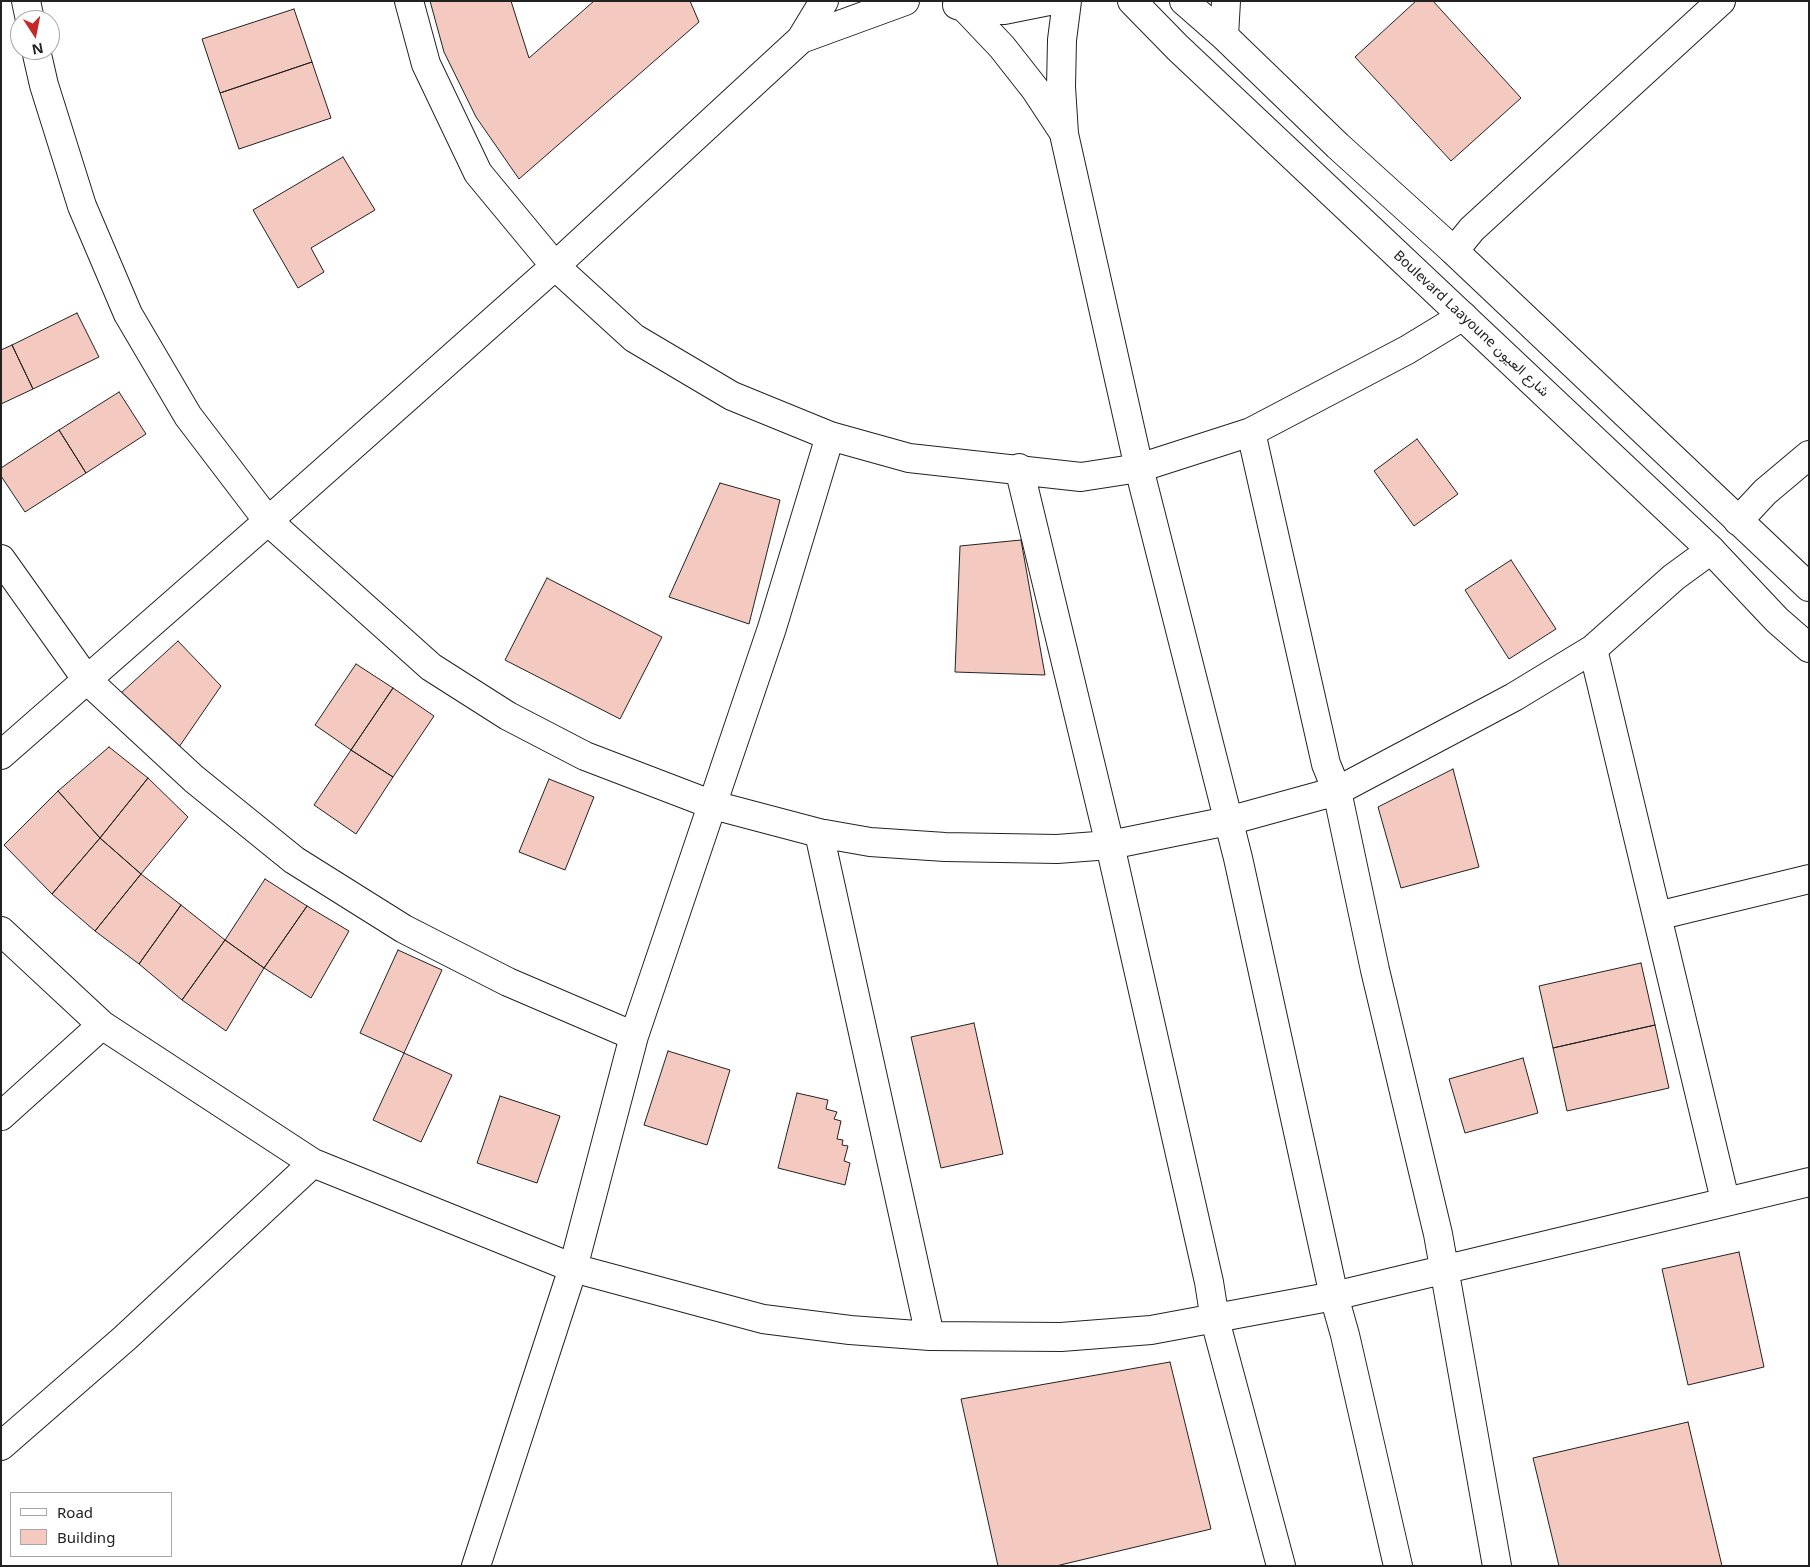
<!DOCTYPE html>
<html>
<head>
<meta charset="utf-8">
<style>
  body { margin:0 }
  #map { position:relative; width:1810px; height:1567px; overflow:hidden; background:#fff; font-family:"Noto Sans",sans-serif }
  canvas { display:block }
  .frame { position:absolute; inset:0; border:2px solid #222; pointer-events:none }
  .legend { position:absolute; left:10px; top:1492px; width:162px; height:65px; box-sizing:border-box; background:#fff; border:1px solid #a7a7a7; margin:0; padding:6px 9px; list-style:none; font-size:15px; color:#222 }
  .legend li { display:flex; align-items:center; gap:10px; height:25px }
  .legend b { width:25px; border:1px solid #a7a7a7 }
  .north { position:absolute; left:10px; top:10px; width:50px; height:50px; box-sizing:border-box; background:#fff; border:1px solid #a7a7a7; border-radius:50%; rotate:169deg; font-size:14px; font-weight:700; line-height:20px; text-align:center; color:#222 }
  .north::after { content:''; display:block; margin:auto; width:18px; height:22px; background:#c62828; clip-path:polygon(50% 0,100% 100%,50% 72%,0 100%) }
</style>
</head>
<body>
<div id="map">
<canvas width="1810" height="1567"></canvas>
<div class="frame"></div>
<ul class="legend">
<li><b style="height:6px;background:#fff"></b>Road</li>
<li><b style="height:14px;background:#f3c9c0"></b>Building</li>
</ul>
<div class="north">N</div>
</div>
<script>
const ctx = document.querySelector('canvas').getContext('2d');
ctx.lineJoin = 'round';
function paint(path, color) { ctx.fillStyle = color; ctx.fill(path, 'evenodd'); }
const poly = rows => new Path2D(rows.map(r => 'M' + r).join(''));
function trace(path, color, width, dash) { ctx.strokeStyle = color; ctx.lineWidth = width; ctx.lineCap = dash ? 'butt' : 'round'; ctx.setLineDash(dash || []); ctx.stroke(path); }
function label(font, color, halo, rows, align = 'center') {
  ctx.font = font + ' "Noto Sans",Vazirmatn,sans-serif'; ctx.lineWidth = 4; ctx.setLineDash([]); ctx.textBaseline = 'middle'; ctx.strokeStyle = halo; ctx.fillStyle = color; for (const [text, x, y, turn = 0] of rows) {
    ctx.save(); ctx.translate(x, y); ctx.rotate((+turn || 0) * Math.PI / 180); ctx.textAlign = isNaN(turn) ? turn : align; if (halo) ctx.strokeText(text, 0, 0); ctx.fillText(text, 0, 0); ctx.restore();
  }
}
const building = poly([
  [430,1,511,1,529,58,594,1,690,1,699,22,519,179,476,117,444,52,430,1],
  [1416,1,1433,1,1521,98,1451,161,1355,57,1416,1],
  [294,9,312,62,220,93,202,39,294,9],
  [312,62,331,118,239,149,220,93,312,62],
  [343,157,375,210,311,248,324,272,298,288,253,210,343,157],
  [77,313,99,357,33,389,12,345,77,313],
  [12,345,33,389,1,404,1,350,12,345],
  [119,392,146,434,86,473,59,430,119,392],
  [59,430,86,473,25,512,1,476,1,468,59,430],
  [1417,439,1458,494,1414,526,1374,471,1417,439],
  [720,483,780,500,749,624,669,597,720,483],
  [1021,540,1045,675,955,672,960,546,1021,540],
  [1511,560,1556,629,1509,659,1465,590,1511,560],
  [547,578,662,637,620,719,505,660,547,578],
  [178,641,221,686,179,747,121,693,178,641],
  [356,664,393,688,351,750,315,725,356,664],
  [393,688,434,716,393,777,351,750,393,688],
  [109,747,148,778,100,838,58,791,109,747],
  [351,750,393,777,356,834,314,805,351,750],
  [1453,769,1479,867,1401,888,1378,807,1453,769],
  [148,778,188,817,141,874,100,838,148,778],
  [549,779,594,797,565,870,519,852,549,779],
  [58,791,100,838,52,894,4,845,58,791],
  [100,838,141,874,95,931,52,894,100,838],
  [141,874,181,905,139,964,95,931,141,874],
  [265,879,307,906,264,968,225,940,265,879],
  [181,905,225,940,182,1000,139,964,181,905],
  [307,906,349,931,311,998,264,968,307,906],
  [225,940,264,968,226,1031,182,1000,225,940],
  [398,950,442,970,404,1053,360,1033,398,950],
  [1641,963,1655,1025,1553,1048,1539,986,1641,963],
  [974,1023,1003,1154,941,1168,911,1037,974,1023],
  [1655,1025,1669,1088,1567,1111,1553,1048,1655,1025],
  [668,1051,730,1070,707,1145,644,1125,668,1051],
  [404,1053,452,1075,421,1142,373,1120,404,1053],
  [1523,1058,1538,1113,1465,1133,1449,1079,1523,1058],
  [797,1093,828,1100,826,1109,837,1112,834,1119,841,1121,837,1139,843,1140,842,1145,848,1146,844,1161,850,1163,845,1185,778,1168,797,1093],
  [500,1096,560,1116,537,1183,477,1163,500,1096],
  [1739,1252,1764,1367,1688,1385,1662,1269,1739,1252],
  [1170,1362,1211,1529,1056,1566,998,1566,961,1399,1170,1362],
  [1688,1422,1722,1566,1559,1566,1533,1458,1688,1422]
]);
paint(building, '#f3c9c0');
trace(building, '#222', 1);
const street = poly([
  [26,1,30,20],
  [409,1,426,64,478,173,555,266,634,338,732,396,830,436,909,458,1081,477,1139,468,1251,432,1407,350,1463,316],
  [801,39,905,1],
  [36,50,44,85,82,206,128,314,188,416,268,521,431,667,508,716,585,756,713,805,819,833,870,842,945,847,1057,849,1110,845,1228,821,1337,791,1514,697,1593,649],
  [1454,251,1472,229,1721,1],
  [1251,432,1326,764,1337,791,1375,970,1438,1234,1497,1566],
  [1019,468,1110,845,1209,1282,1215,1320,1281,1566],
  [1738,521,1765,492,1809,455],
  [1711,550,1674,577,1593,649,1725,1200],
  [1,559,87,680,194,779,294,860,404,929,508,982,634,1036],
  [1,755,268,521,555,266,801,39,824,1],
  [819,833,930,1336],
  [1657,916,1809,879],
  [1,931,102,1025,313,1163,573,1268,763,1319,850,1330,930,1336,1061,1337,1151,1330,1334,1296,1809,1182],
  [1,1116,102,1025],
  [1,1446,125,1338,313,1163],
  [476,1566,573,1268,634,1036,772,628,830,436]
]);
const secondary = poly([
  [1067,1,1062,40,1061,87,1064,134,1139,468,1238,858,1334,1296,1345,1335,1398,1566],
  [1132,1,1178,48,1711,550,1777,620,1809,648],
  [1184,1,1224,36,1338,146,1454,251,1809,587],
  [957,5,965,8,1004,10,1049,1],
  [965,8,1002,47,1035,89,1064,133],
  [1224,36,1226,1]
]);
trace(street, '#222', 30);
trace(secondary, '#222', 30);
trace(street, '#fff', 28);
trace(secondary, '#fff', 28);
label('14px', '#222', '#fff', [
  ["Boulevard Laayoune شارع العيون",1471,324,43]
]);
</script>
</body>
</html>
